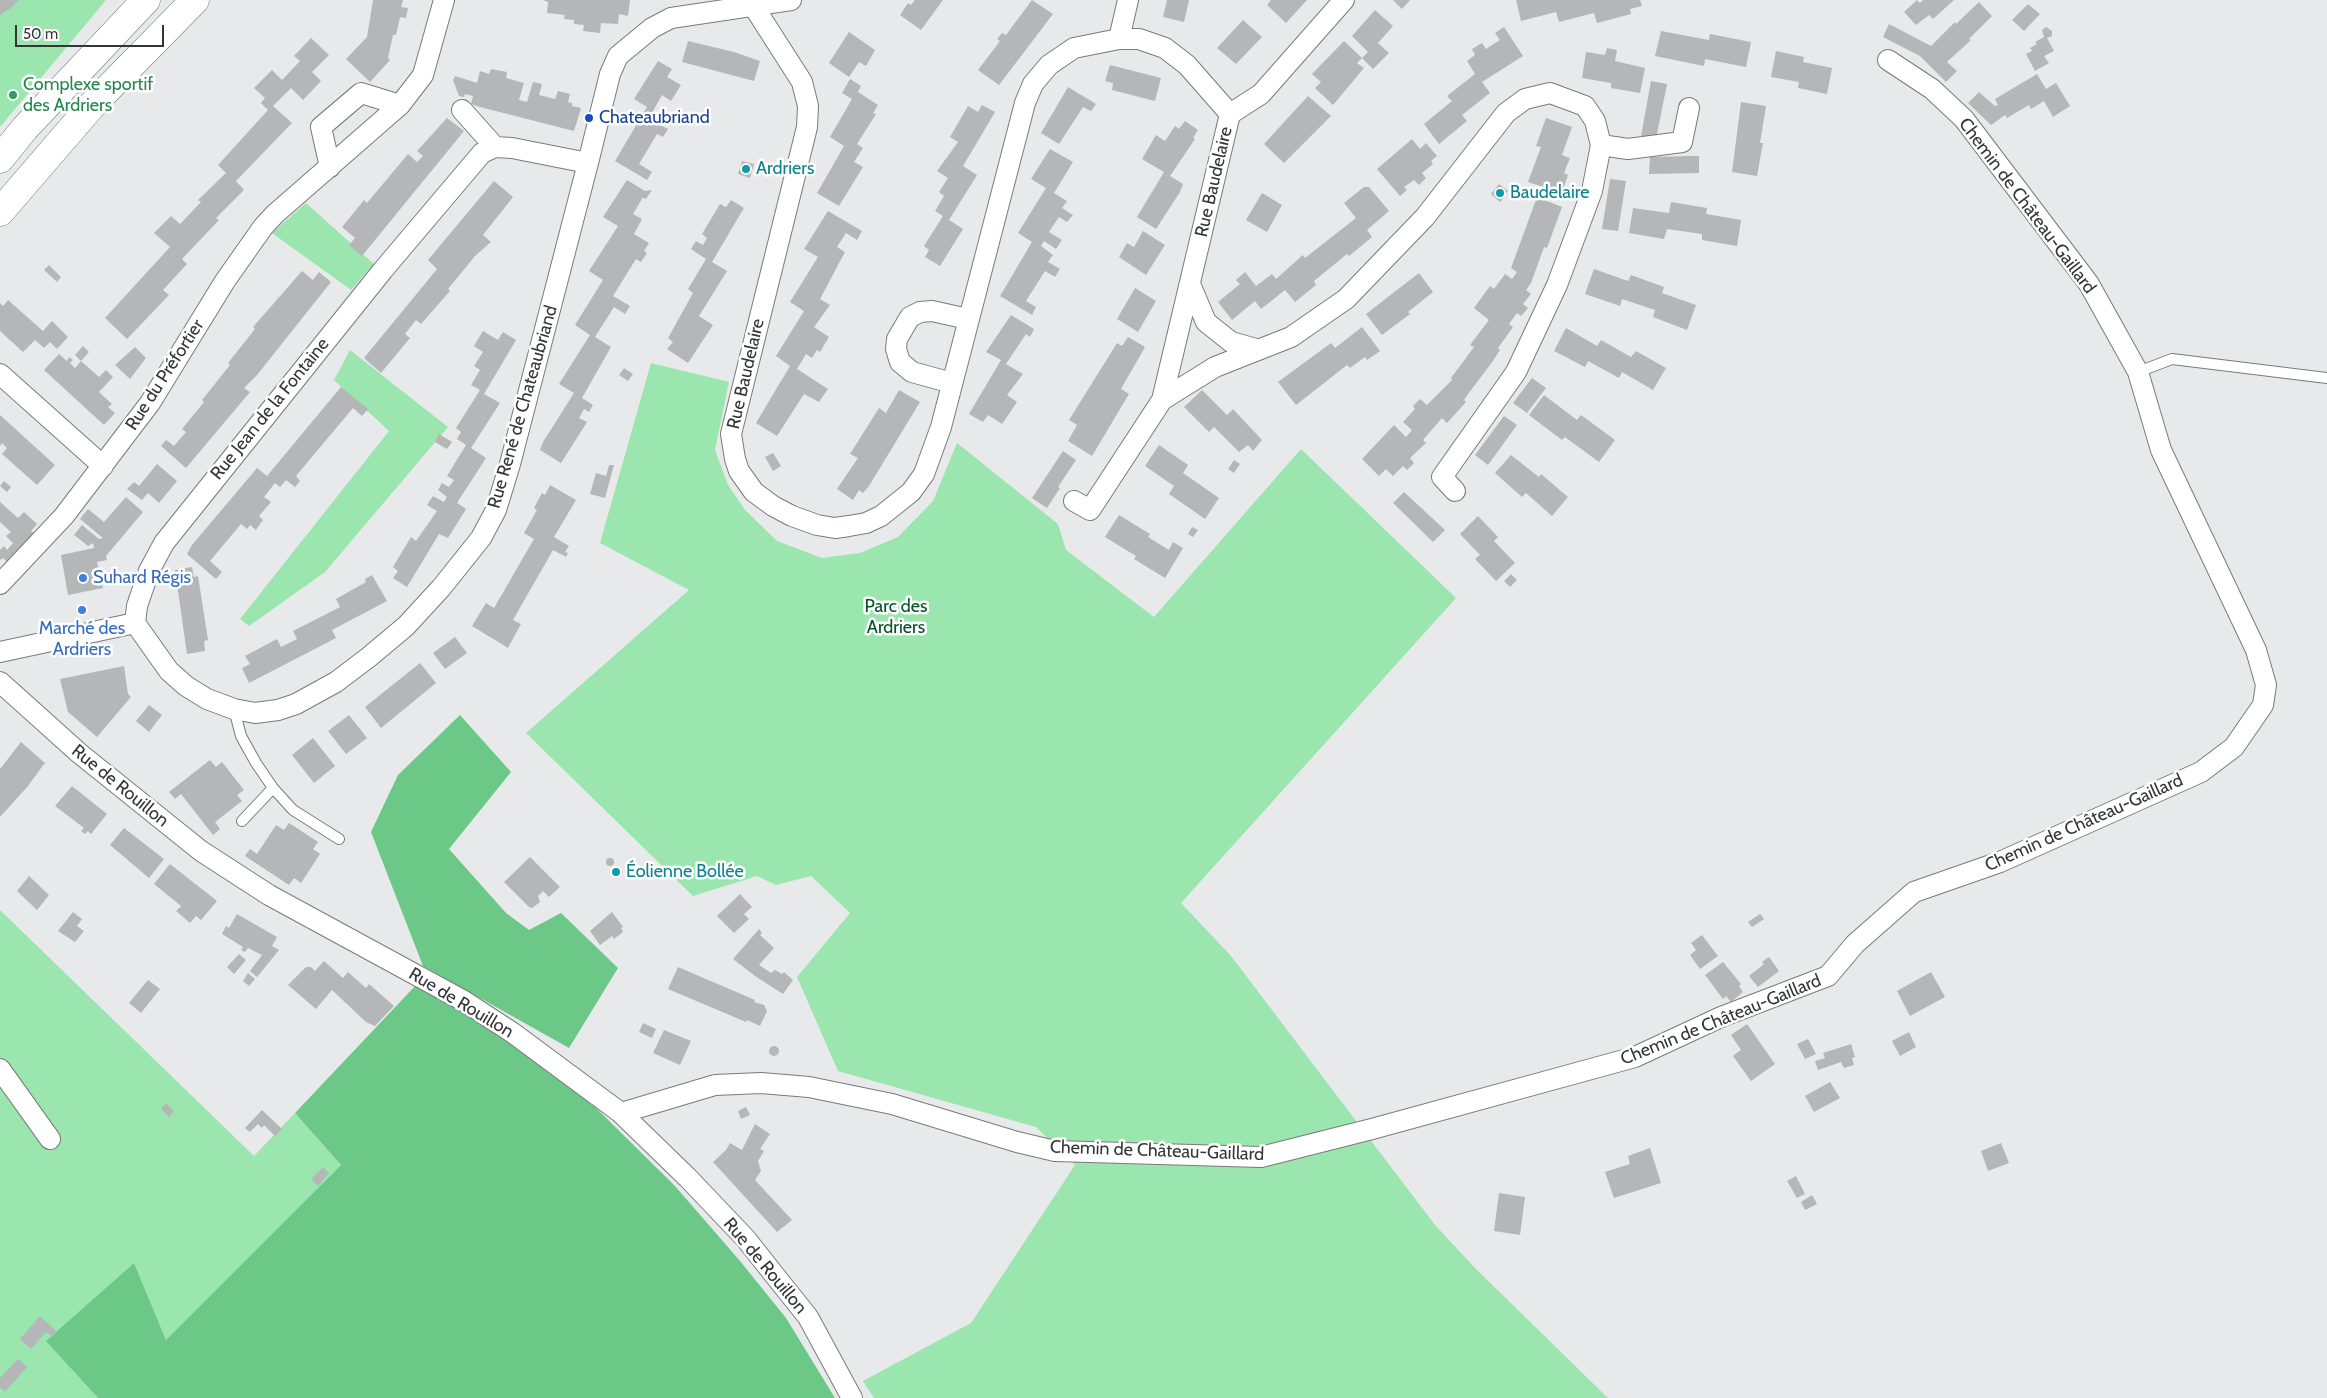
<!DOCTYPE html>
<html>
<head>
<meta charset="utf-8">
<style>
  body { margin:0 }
  #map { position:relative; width:2327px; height:1398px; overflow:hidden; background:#e8e9eb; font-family:Cabin,sans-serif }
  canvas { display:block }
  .scale { position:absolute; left:15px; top:25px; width:149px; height:22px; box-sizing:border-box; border:2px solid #343536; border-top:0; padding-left:6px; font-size:15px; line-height:18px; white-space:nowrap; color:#343536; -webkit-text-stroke:4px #fff; paint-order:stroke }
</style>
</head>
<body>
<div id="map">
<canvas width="2327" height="1398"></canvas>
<div class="scale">50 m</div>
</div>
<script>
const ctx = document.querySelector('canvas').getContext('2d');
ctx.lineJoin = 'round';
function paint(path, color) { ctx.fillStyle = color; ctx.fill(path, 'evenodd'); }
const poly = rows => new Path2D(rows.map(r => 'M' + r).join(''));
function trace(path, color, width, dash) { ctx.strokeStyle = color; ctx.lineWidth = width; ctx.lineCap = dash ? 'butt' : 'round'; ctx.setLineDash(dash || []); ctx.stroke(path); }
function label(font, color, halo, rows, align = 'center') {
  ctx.font = font + ' Cabin,sans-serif'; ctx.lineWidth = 5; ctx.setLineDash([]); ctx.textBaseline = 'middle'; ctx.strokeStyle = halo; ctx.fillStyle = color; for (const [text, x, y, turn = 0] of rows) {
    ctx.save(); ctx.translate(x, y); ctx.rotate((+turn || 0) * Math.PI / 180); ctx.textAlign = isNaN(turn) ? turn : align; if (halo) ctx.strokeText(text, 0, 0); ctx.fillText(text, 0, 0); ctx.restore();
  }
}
paint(poly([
  [0,0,106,0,0,127],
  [306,203,374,264,351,290,272,233],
  [350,350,448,427,325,572,249,626,240,619,389,431,334,380],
  [651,363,729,382,715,450,728,485,745,510,777,541,822,558,860,553,898,537,933,501,957,443,1058,524,1066,550,1154,617,1301,449,1456,598,1181,903,1231,956,1435,1225,1476,1269,1608,1398,874,1398,863,1381,971,1323,1075,1165,1036,1127,838,1071,797,977,850,913,811,876,776,885,757,876,693,896,526,733,689,590,600,543],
  [0,910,254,1156,295,1113,341,1165,166,1340,134,1263,47,1341,98,1398,0,1398]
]), '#9ae6ae');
paint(poly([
  [460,715,511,772,449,849,506,913,529,930,561,913,618,968,569,1048,423,966,371,832,398,775],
  [417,984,512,1042,596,1108,675,1186,740,1261,786,1318,835,1398,98,1398,46,1341,134,1263,166,1340,341,1165,295,1113]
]), '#6cc887');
paint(poly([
  [0,0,19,0,11,8,0,15],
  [373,0,403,0,401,7,408,8,406,18,400,17,396,35,393,35,388,58,390,60,370,82,346,59,367,37],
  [543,0,630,0,628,16,619,14,618,24,601,23,600,33,583,31,584,25,574,24,574,20,564,19,565,15,547,13,548,2],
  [915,0,943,0,921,30,900,15,908,3,911,5],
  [1032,0,1053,14,999,85,978,70,1000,41,997,39,1002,33,1006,35],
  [1167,0,1189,0,1184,22,1163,17],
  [1271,0,1307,0,1286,23,1267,5],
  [1393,0,1410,0,1402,9],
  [1516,0,1640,0,1642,6,1630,9,1631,14,1597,23,1594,13,1559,22,1556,12,1521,21],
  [1917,0,1920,3,1923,0,1954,0,1933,19,1929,15,1916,25,1904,12],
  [1979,2,1992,16,1969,39,1971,40,1947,62,1957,71,1946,82,1920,56,1883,37,1889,24,1931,46,1955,22,1956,24],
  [2028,4,2040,14,2024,31,2012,20],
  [1375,10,1393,26,1378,43,1389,53,1373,69,1362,58,1368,52,1352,36],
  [1243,20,1262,37,1236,64,1217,48],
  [1504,27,1523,56,1482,82,1490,93,1462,115,1467,121,1439,144,1424,124,1452,101,1447,96,1475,74,1467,61,1475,55,1472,49,1482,43,1486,49,1500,40,1495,33],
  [2046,27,2052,31,2052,36,2047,38,2054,51,2044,56,2049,63,2035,71,2026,54,2032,51,2030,48,2037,44,2035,42,2044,37,2042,30],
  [1661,31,1709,40,1710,34,1751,42,1746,67,1705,59,1704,66,1655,56],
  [849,32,875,50,866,66,859,62,849,77,829,63],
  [311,38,329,55,312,72,321,81,303,100,291,88,273,106,292,123,236,181,244,190,216,218,219,220,182,259,187,264,163,290,169,295,127,339,105,318,170,247,154,233,171,216,180,224,201,202,198,200,226,173,218,165,268,110,261,103,265,98,254,88,272,70,282,80,300,61,294,56],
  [688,41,734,52,760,61,754,81,682,62],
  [1344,41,1362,58,1357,63,1364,68,1333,105,1315,88,1321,82,1312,74],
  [1607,48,1617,50,1615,61,1645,68,1640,93,1611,88,1611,83,1582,78,1586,52,1605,55],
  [1776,51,1804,57,1803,62,1832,68,1827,94,1798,88,1799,82,1771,77],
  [658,61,672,69,667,77,681,85,671,101,662,95,653,111,661,115,656,123,668,129,663,137,657,134,639,164,652,172,647,180,615,161,647,107,634,99],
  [1110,65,1161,78,1155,101,1112,90,1113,83,1105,81],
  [491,69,507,72,506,78,524,83,519,100,527,102,533,82,542,84,539,95,555,99,558,91,570,94,568,102,572,103,572,106,581,108,574,131,480,107,471,104,473,96,465,94,464,97,459,96,453,80,455,76,477,83,480,71,489,74],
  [2037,74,2046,89,2056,83,2070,106,2053,117,2044,101,2031,109,2029,105,2007,118,2005,115,1991,125,1968,103,1979,92,1995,106,1998,105,1995,99],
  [850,79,861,86,858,92,878,105,873,113,876,114,857,144,863,148,854,162,863,167,839,206,817,193,844,146,830,137,852,99,842,93],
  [1651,81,1667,84,1656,139,1641,136],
  [1068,87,1096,104,1091,111,1083,107,1059,144,1041,133],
  [1308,96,1331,116,1284,163,1264,144],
  [1741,102,1766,106,1760,143,1763,143,1757,176,1732,172],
  [982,105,995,112,963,166,977,175,949,220,963,229,940,266,925,257,929,250,924,246,943,216,935,211,944,196,939,192,948,178,937,171,958,142,950,137,968,106,978,112],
  [447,118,464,131,362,256,349,245,355,238,342,227,364,200,367,203,408,154,417,162,423,156,417,151],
  [1546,118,1572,127,1562,155,1570,158,1564,173,1568,175,1562,193,1528,182,1541,147,1536,146],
  [1185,121,1198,130,1193,138,1195,139,1170,176,1183,184,1180,192,1156,229,1137,217,1164,172,1142,159,1156,135,1165,141,1175,126,1179,129],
  [1412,139,1420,149,1426,143,1437,156,1431,161,1433,164,1422,173,1426,178,1419,185,1414,180,1404,187,1407,190,1400,196,1377,169],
  [1050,149,1073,162,1054,193,1067,201,1062,208,1073,215,1067,222,1059,217,1049,232,1062,240,1056,249,1044,241,1041,246,1053,255,1048,262,1060,269,1055,277,1045,271,1026,301,1036,307,1032,315,1000,296,1032,242,1018,233,1046,188,1031,179],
  [1691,156,1699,156,1699,173,1649,174,1650,157],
  [742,161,754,164,750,178,738,174],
  [1610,179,1626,181,1618,231,1602,229],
  [627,180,645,191,652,190,646,199,641,197,642,199,633,214,642,219,634,234,649,243,644,251,647,253,641,262,636,259,613,296,630,306,625,314,614,307,595,337,611,347,582,398,593,405,589,412,584,409,579,418,587,422,561,463,540,450,543,442,574,393,559,384,590,335,575,325,603,280,589,271,618,226,603,217],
  [494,181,513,197,483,235,491,242,475,256,448,289,450,291,421,324,416,320,405,334,410,338,381,373,364,358,437,269,428,260],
  [1499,184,1508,191,1500,202,1491,194],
  [1364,187,1369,187,1389,211,1367,230,1372,237,1349,256,1347,254,1314,281,1316,285,1295,302,1285,290,1261,309,1255,301,1232,320,1218,302,1240,284,1236,280,1245,272,1256,286,1272,274,1276,279,1303,255,1305,258,1356,218,1344,203],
  [1262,193,1282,205,1267,232,1246,220],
  [1537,197,1562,207,1547,248,1544,247,1531,283,1526,290,1531,294,1523,304,1528,308,1521,316,1517,313,1509,324,1513,327,1498,348,1500,350,1493,361,1468,394,1464,400,1466,402,1447,423,1442,418,1423,440,1426,443,1410,458,1414,463,1407,470,1403,466,1393,476,1386,469,1379,476,1362,459,1394,425,1406,437,1412,430,1403,422,1415,409,1413,406,1420,399,1427,405,1452,380,1451,378,1474,347,1470,345,1489,320,1474,308,1490,286,1494,289,1505,274,1512,279,1517,272,1511,268],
  [731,200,744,208,712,262,727,271,699,316,713,325,688,363,667,349,673,342,668,338,693,293,688,289,706,259,691,249,696,241,703,245,707,238,702,234,720,204,726,207],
  [1671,202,1707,208,1706,214,1741,220,1737,246,1702,240,1702,234,1667,229,1664,239,1629,233,1633,208,1669,213],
  [828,211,862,231,857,240,846,233,837,247,845,252,820,299,830,305,814,327,829,337,820,352,817,350,812,358,806,354,797,369,828,389,819,402,804,394,777,436,756,423,790,366,776,356,804,311,790,302,818,257,804,249],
  [1143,231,1165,245,1146,275,1119,257,1127,243,1134,247],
  [49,265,61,277,57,282,44,270],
  [1594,269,1628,281,1631,275,1664,287,1662,293,1696,305,1687,330,1653,317,1655,310,1622,299,1620,306,1585,294],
  [302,271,313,280,319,272,331,282,257,375,244,388,250,392,186,468,161,446,166,440,174,446,186,432,182,429,204,402,202,400,230,365,228,363,255,329,253,327],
  [1419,273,1433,292,1408,312,1410,314,1382,335,1366,314],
  [1135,288,1156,301,1138,332,1117,319],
  [8,300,43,331,52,321,68,337,57,349,50,342,44,348,35,340,23,352,0,331,0,303,3,306],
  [1011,315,1034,329,1030,337,1026,334,1006,364,1023,374,1007,395,1017,402,1002,424,988,415,983,422,969,414,1001,360,986,352],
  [1362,327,1380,351,1367,360,1365,357,1350,368,1347,365,1296,405,1278,382,1331,343,1335,348],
  [1566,328,1597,346,1601,340,1631,357,1636,351,1666,368,1653,390,1622,372,1619,378,1588,361,1585,367,1554,351],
  [483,331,498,340,503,332,516,340,484,394,500,403,471,448,486,458,457,503,466,509,448,538,439,534,407,587,393,578,398,571,393,567,411,537,416,541,437,511,427,505,433,496,444,502,447,497,438,490,442,483,449,487,454,480,447,476,466,445,457,439,461,432,456,428,480,390,471,385,480,370,474,366,483,352,474,346],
  [1128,337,1145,347,1121,389,1129,394,1092,456,1068,441,1077,425,1069,420,1117,343,1122,346],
  [83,346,89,352,81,361,75,355],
  [135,347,146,358,130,379,115,365],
  [59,354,67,361,69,357,73,360,70,363,75,368,81,361,99,377,106,370,113,377,99,392,112,404,108,407,115,413,104,425,44,370],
  [624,368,633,374,628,381,619,375],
  [1532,378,1546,388,1527,413,1513,403],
  [341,387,368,409,362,416,353,408,296,476,300,481,295,487,286,480,280,487,275,483,264,497,271,502,259,516,263,520,256,530,250,525,247,529,241,524,210,561,222,572,216,579,187,554,192,545,257,468,267,476],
  [899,390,920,402,869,486,863,493,859,490,853,500,837,489,858,458,850,454,879,408,886,413],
  [1202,390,1227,415,1233,409,1262,440,1253,451,1248,445,1239,452,1214,427,1209,432,1184,407],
  [1544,395,1577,420,1581,415,1615,440,1599,462,1565,437,1562,440,1529,415],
  [0,415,55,465,37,485,2,454,7,448,2,443,0,446],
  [1504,416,1517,425,1488,465,1475,455],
  [439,434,452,442,447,449,435,442],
  [1159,445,1188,465,1183,473,1219,498,1205,519,1169,494,1174,486,1145,466],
  [1063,451,1076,460,1058,487,1060,488,1047,508,1032,498],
  [773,453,781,466,773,471,765,457],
  [1511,455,1539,477,1541,474,1568,497,1552,516,1526,493,1522,497,1495,473],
  [1234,460,1240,464,1234,473,1228,469],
  [157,464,177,481,159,503,148,493,142,500,127,489,134,482,139,486],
  [609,465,614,465,605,498,590,494,596,473,606,476],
  [4,481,11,487,7,492,0,486],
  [550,485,576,500,554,537,569,546,565,552,568,553,566,557,553,550,513,620,521,624,508,648,472,626,486,603,494,608,534,539,524,533,537,510,534,508,542,493,545,495],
  [1404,492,1445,530,1433,542,1393,503],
  [126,497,143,512,106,556,107,560,97,562,103,588,68,595,61,555,94,548,93,543,88,546,74,535,82,525,99,539,103,538,80,519,88,509,104,522],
  [0,502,18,518,24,512,37,524,31,531,34,533,32,537,8,563,3,558,0,560,0,550,4,546,7,550,13,543,6,536,11,532,0,522],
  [1119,515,1150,534,1148,537,1169,550,1173,542,1183,548,1165,578,1134,559,1136,556,1105,537],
  [1478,516,1498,537,1494,541,1515,563,1496,581,1475,559,1480,555,1460,534],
  [1192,527,1198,530,1193,537,1188,534],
  [192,567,194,577,198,576,208,640,204,641,205,651,187,654,175,570],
  [1511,574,1517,580,1510,587,1504,581],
  [372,575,387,601,332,630,336,638,249,683,242,668,250,664,245,656,277,639,281,647,297,639,293,631,340,607,336,599,366,582,365,579],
  [455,637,467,653,445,669,433,653],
  [420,663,436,683,381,728,365,707],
  [124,666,128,694,131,697,97,737,68,712,60,679],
  [149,705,162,715,149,732,136,721],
  [349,715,367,738,346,754,328,731],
  [313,738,335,766,314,783,292,755],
  [21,742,46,764,44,764,28,786,0,817,0,769],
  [210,760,216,767,222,762,244,790,237,795,242,801,215,822,220,829,213,835,181,794,175,799,169,792],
  [72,786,107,814,91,834,88,831,85,834,81,831,84,828,55,806],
  [289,823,318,842,313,849,320,854,301,883,294,878,289,885,245,856,250,849,257,854,276,825,284,830],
  [124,828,164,859,149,878,110,845],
  [530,857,560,887,549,897,543,891,538,896,540,902,532,908,529,907,504,882],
  '606 862a4 4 0 1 1 8 0a4 4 0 1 1-8 0Z',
  [170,864,217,901,201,920,196,916,190,923,176,911,181,906,154,884],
  [29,876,49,895,37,910,17,891],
  [740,894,752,907,744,914,749,919,734,933,717,916],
  [73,912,82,919,77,926,84,931,75,942,58,931],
  [612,912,623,927,621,928,623,932,614,939,612,936,600,945,590,931],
  [237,914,277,937,272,946,279,950,257,977,250,971,262,955,248,948,245,952,241,950,243,947,222,934,226,926,229,928],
  [1760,914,1764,919,1752,927,1748,922],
  [759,929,762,933,760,935,774,948,759,965,771,973,775,970,782,974,784,972,793,980,783,994,755,976,733,959],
  [1702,935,1718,956,1700,969,1690,955,1696,950,1691,943],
  [239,954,246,960,234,974,227,967],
  [1769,957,1779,971,1758,987,1749,976,1764,964,1762,962],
  [324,961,343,978,348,972,366,988,369,984,394,1006,375,1026,366,1022,332,990,316,1009,288,985,306,967,311,967,315,971],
  [1723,962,1741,984,1739,986,1743,992,1731,1002,1726,996,1723,999,1705,975],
  [678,967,755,1000,754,1002,764,1005,767,1011,760,1026,747,1020,746,1022,668,989],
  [1931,972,1945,997,1910,1016,1897,991],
  [248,973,255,979,249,986,243,981],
  [148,980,160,989,141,1013,129,1003],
  [643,1023,656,1029,652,1038,639,1032],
  [1747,1024,1775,1064,1751,1081,1733,1056,1741,1050,1731,1035],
  [664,1030,691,1041,680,1065,653,1053],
  [1909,1032,1916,1047,1900,1056,1892,1041],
  [1808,1039,1816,1054,1805,1059,1797,1044],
  [1851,1044,1855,1057,1852,1058,1854,1065,1844,1068,1841,1062,1818,1070,1815,1061,1825,1058,1823,1053],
  '769 1051a5 5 0 1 1 10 0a5 5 0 1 1-10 0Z',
  [1830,1082,1840,1098,1814,1112,1805,1096],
  [166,1103,174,1111,169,1117,161,1109],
  [746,1107,750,1115,741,1119,738,1111],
  [262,1110,282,1129,275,1136,264,1125,262,1128,258,1124,250,1132,245,1128],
  [755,1124,770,1134,760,1149,764,1151,758,1161,761,1171,755,1180,792,1220,777,1232,713,1162,726,1150,730,1143,742,1150],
  [2001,1143,2009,1163,1988,1171,1981,1151],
  [1650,1148,1661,1183,1614,1198,1605,1172,1630,1164,1628,1156],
  [323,1167,329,1173,318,1186,311,1179],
  [1796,1176,1805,1194,1797,1198,1787,1181],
  [1499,1193,1525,1197,1520,1235,1494,1231],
  [1812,1195,1817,1204,1805,1210,1801,1202],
  [40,1316,57,1332,52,1337,46,1332,31,1349,20,1339],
  [18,1359,27,1367,5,1392,0,1387,0,1378]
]), '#b4b6b8');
const service = poly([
  [2138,372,2172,359,2327,378],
  [234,709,241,736,256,763,273,788,242,821],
  [273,788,293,810,339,839]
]);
const minor = poly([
  [754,7,802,82,808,106,807,127,731,434,735,459,739,471,754,492,773,506,792,516,817,525,835,528,849,526,866,523,881,516,911,492,924,474,941,427,1025,103,1033,84,1049,65,1074,48,1119,39,1139,39,1165,48,1187,65,1230,114,1162,400,1090,510,1074,501],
  [1119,39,1128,0],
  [462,110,495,147],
  [1230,114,1261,94,1344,0],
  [1601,145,1628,149,1682,142,1689,108],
  [588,163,512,148,495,147,482,153,383,270,164,543,149,571,137,606,135,623,169,671,186,686,207,699,234,709,255,713,278,710,296,704,336,682,369,657,406,626,441,588,481,538,496,510,510,464,588,163,610,74,618,56,652,28,671,18,791,0],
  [330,167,321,127,361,93,400,105],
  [1190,284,1206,322,1231,342,1256,349],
  [0,374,103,466],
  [952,383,912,372,900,362,896,349,897,339,910,317,920,312,932,311,968,319],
  [1162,400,1215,367,1291,337,1346,299,1425,217,1506,113,1525,99,1550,93,1585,106,1595,121,1601,145,1592,191,1557,285,1516,372,1442,477,1455,491],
  [0,584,64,516,150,403,225,281,263,227,275,214,400,105,423,75,444,0],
  [0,652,135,623],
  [0,682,79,753,201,851,269,895,464,1001,513,1033,621,1113,688,1178,746,1239,772,1272,808,1317,852,1398],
  [0,1069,50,1139],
  [621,1113,715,1085,761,1083,809,1087,892,1104,1017,1142,1055,1151,1261,1157,1372,1129,1635,1057,1721,1017,1828,976,1855,944,1914,892,2000,862,2201,772,2234,747,2263,705,2266,685,2256,650,2161,450,2138,372,2089,284,1964,119,1932,89,1888,60]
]);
const trunk = poly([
  [0,159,25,128,146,0],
  [0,212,94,103,195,0]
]);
trace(service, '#787a7c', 12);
trace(minor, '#787a7c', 22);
trace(trunk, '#787a7c', 29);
trace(service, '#fff', 10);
trace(minor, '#fff', 20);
trace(trunk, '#fff', 28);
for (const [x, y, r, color] of [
  [13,95,5,"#2e9e5b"],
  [589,118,5,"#1a4fb4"],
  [746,169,5,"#0f9aa8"],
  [1500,193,5,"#0f9aa8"],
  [83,578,5,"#3f7fe0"],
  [82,610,5,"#3f7fe0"],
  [616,872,5,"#0f9aa8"]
]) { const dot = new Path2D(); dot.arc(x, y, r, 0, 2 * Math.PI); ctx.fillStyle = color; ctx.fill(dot); trace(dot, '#fff', 2); }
label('18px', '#27864d', '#fff', [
  ["Complexe sportif",23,85],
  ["des Ardriers",23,106]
], 'left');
label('18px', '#164399', '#fff', [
  ["Chateaubriand",599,118]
], 'left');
label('18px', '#0d838f', '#fff', [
  ["Ardriers",756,169],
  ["Baudelaire",1510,193],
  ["Éolienne Bollée",626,872]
], 'left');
label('18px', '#343536', '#fff', [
  ["Rue Baudelaire",1214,182,-77],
  ["Chemin de Château-Gaillard",2027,206,53],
  ["Rue Baudelaire",746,374,-77],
  ["Rue du Préfortier",165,375,-57],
  ["Rue René de Chateaubriand",523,407,-74],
  ["Rue Jean de la Fontaine",270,409,-51],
  ["Rue de Rouillon",120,786,39],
  ["Chemin de Château-Gaillard",2084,823,-24],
  ["Rue de Rouillon",461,1003,31],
  ["Chemin de Château-Gaillard",1721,1020,-22],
  ["Chemin de Château-Gaillard",1157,1151,2],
  ["Rue de Rouillon",765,1266,50]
]);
label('18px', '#366cbe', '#fff', [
  ["Suhard Régis",93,578],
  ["Marché des",82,629,"center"],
  ["Ardriers",82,650,"center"]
], 'left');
label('18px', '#084f26', '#fff', [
  ["Parc des",896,607],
  ["Ardriers",896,628]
]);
</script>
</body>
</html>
